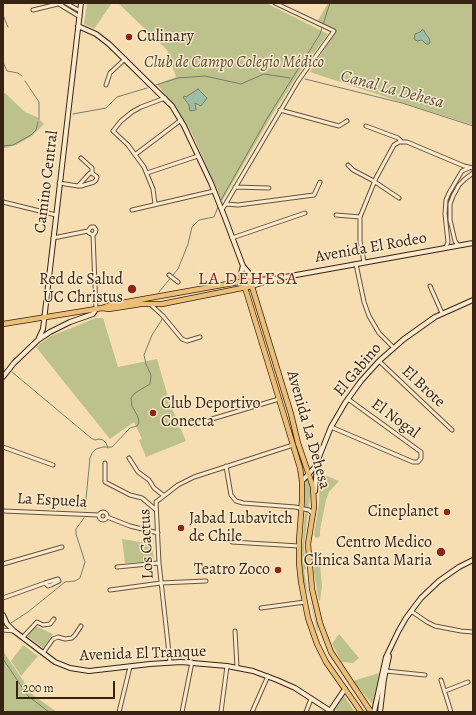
<!DOCTYPE html>
<html>
<head>
<meta charset="utf-8">
<style>
  body { margin:0 }
  #map { position:relative; width:476px; height:715px; overflow:hidden; background:#f7deb2; font-family:Alegreya,serif }
  canvas { display:block }
  .frame { position:absolute; inset:0; border:4px solid #382213; pointer-events:none }
  .scale { position:absolute; left:16px; top:681px; width:99px; height:18px; box-sizing:border-box; border:2px solid #382213; border-top:0; padding-left:5px; font-size:12px; line-height:14px; white-space:nowrap; color:#382213; -webkit-text-stroke:3px #faeacd; paint-order:stroke }
</style>
</head>
<body>
<div id="map">
<canvas width="476" height="715"></canvas>
<div class="frame"></div>
<div class="scale">200 m</div>
</div>
<script>
const ctx = document.querySelector('canvas').getContext('2d');
ctx.lineJoin = 'round';
function paint(path, color) { ctx.fillStyle = color; ctx.fill(path, 'evenodd'); }
const poly = rows => new Path2D(rows.map(r => 'M' + r).join(''));
function trace(path, color, width, dash) { ctx.strokeStyle = color; ctx.lineWidth = width; ctx.lineCap = dash ? 'butt' : 'round'; ctx.setLineDash(dash || []); ctx.stroke(path); }
function label(font, color, halo, rows, align = 'center') {
  ctx.font = font + ' Alegreya,serif'; ctx.lineWidth = 3; ctx.setLineDash([]); ctx.textBaseline = 'middle'; ctx.strokeStyle = halo; ctx.fillStyle = color; for (const [text, x, y, turn = 0] of rows) {
    ctx.save(); ctx.translate(x, y); ctx.rotate((+turn || 0) * Math.PI / 180); ctx.textAlign = isNaN(turn) ? turn : align; if (halo) ctx.strokeText(text, 0, 0); ctx.fillText(text, 0, 0); ctx.restore();
  }
}
paint(poly([
  [87,3,112,3,94,29,84,24],
  [118,3,266,3,328,34,301,70,275,110,222,201,192,133,178,111,157,84,176,77,167,50],
  [328,3,473,3,473,125,419,108,310,72,335,32,317,22],
  [5,93,25,112,37,117,44,124,32,136,16,145,5,148,3,148,3,95],
  [96,318,103,318,118,367,157,359,170,404,186,441,146,457,139,440,142,439,134,422,110,439,36,347,49,337],
  [320,473,339,481,329,492,326,500,320,530,320,536,317,538,315,537,314,535,319,503],
  [307,477,311,488,304,545,306,569,304,570,307,588,319,632,317,630,309,596,303,581,301,561,305,510,304,482],
  [122,539,152,544,154,561,125,563],
  [314,551,319,552,322,587,320,600,319,601,314,573],
  [35,626,53,634,43,648,27,636],
  [339,634,359,658,353,663,342,662,332,644],
  [23,645,38,656,21,676,11,661],
  [3,651,33,695,57,712,3,712],
  [379,673,373,705,353,681],
  [343,694,355,712,339,712,334,709]
]), '#bdc18c');
const water = poly([
  [422,30,424,30,425,33,429,38,430,42,429,44,426,44,422,40,417,41,414,39,415,34,420,32,422,30],
  [198,89,207,98,201,106,195,103,196,110,190,111,189,105,183,97,185,96,186,97,198,89]
]);
paint(water, '#9ebda6');
trace(water, '#757f6b', 1);
trace(poly([
  [3,15,8,27],
  [3,62,7,71,18,73,22,76],
  [305,79,402,103,473,126],
  [25,81,39,102,39,119],
  [156,85,178,78,205,76,241,84,264,74,290,78],
  [73,114,106,108,117,97,147,88],
  [3,146,13,145,31,135,36,130,38,122],
  [221,200,268,117,320,34,330,3],
  [159,292,178,269,188,244,192,227,199,220,214,217,218,207],
  [12,372,91,438,95,440,99,439,103,440,106,443,108,448],
  [85,509,90,458,92,453,96,449,103,447,112,447,130,428,137,426,139,423,138,417,132,406,131,398,135,393,150,384,151,375,146,364,144,355,152,335,161,321,162,319],
  [11,623,28,612,65,582,75,581,80,578,85,562,76,534,76,529,84,518],
  [3,625,4,625],
  [3,659,28,696,49,712]
]), '#757f6b', 1);
const street = poly([
  [66,3,80,11],
  [59,4,80,17],
  [33,10,62,3],
  [106,85,110,73,125,59],
  [280,110,339,126,347,121],
  [366,126,398,138,402,142],
  [136,154,181,120],
  [81,158,92,168,92,173],
  [348,165,353,170,372,180,399,198],
  [147,173,198,156],
  [59,183,78,186,81,186,94,182,96,180,97,177,92,173,90,173,78,186],
  [235,187,269,188],
  [3,202,56,215],
  [155,204,153,189,144,167,128,145,113,131,121,121,132,112,141,107,165,98],
  [226,204,238,205,314,195,320,182],
  [132,210,214,191],
  [222,210,298,81,334,31,275,3],
  [336,215,360,217],
  [93,235,96,309],
  [53,238,88,231,91,227,94,227,96,230,95,233,93,235,89,233,88,231],
  [232,238,305,213],
  [458,245,455,241,450,220,450,204,453,196,459,185,465,179,473,173],
  [446,247,448,242,445,214,446,200,449,193,462,171,469,168],
  [364,262,360,241,360,217,376,178,394,145,399,142,407,142,464,166,473,168],
  [356,264,364,302,369,316,379,333,393,347],
  [169,275,178,282],
  [430,286,442,313],
  [150,304,163,316,182,339,187,341,200,337],
  [379,361,452,430],
  [195,424,279,399],
  [331,427,413,462,418,462,421,458,421,452,348,399],
  [3,447,53,465],
  [129,458,138,472,149,480,154,488,163,495],
  [105,463,105,482,130,495,142,498,155,509],
  [226,466,231,495,236,501,243,503,295,507,309,510,313,514],
  [3,511,99,515],
  '99 516a4 4 0 1 1 8 0a4 4 0 1 1-8 0Z',
  [107,517,130,526,158,533],
  [232,542,299,546],
  [3,564,62,547],
  [117,567,159,563],
  [110,590,161,583,206,581],
  [3,598,45,583,58,579,59,581,51,585,48,586,45,583],
  [261,608,305,602],
  [411,611,427,622,435,626,461,631,473,632],
  [3,630,14,631],
  [235,631,237,667],
  [23,637,37,622,43,625,50,624,54,619],
  [43,653,53,639,58,637,65,639,72,638,75,635,81,626],
  [170,662,159,563,156,502,178,485,194,477,293,445],
  [386,671,425,675],
  [441,680,451,712],
  [445,691,468,682],
  [119,712,130,667],
  [182,712,192,662],
  [221,712,227,666],
  [252,712,268,676],
  [306,712,311,699]
]);
const secondary = poly([
  [78,26,96,34,109,44,172,106,184,126,211,183,225,218,243,266,248,272,250,280,274,279],
  [243,266,241,273,243,281],
  [252,286,274,279,473,243],
  [38,340,43,329,81,3],
  [3,377,14,363,38,340,50,332,70,322,93,314,96,309],
  [302,481,315,467,331,427,345,403,361,381,379,361,404,339,435,317,473,300],
  [315,491,317,466],
  [3,615,7,624,14,631,55,662,70,668,89,671,150,664,181,662,227,666,253,671,277,680,295,688,332,712],
  [330,711,345,689],
  [374,712,386,657,398,632,406,618,421,598,439,581,459,567,473,560],
  [380,712,384,679,389,656]
]);
const primary = poly([
  [243,281,300,468,302,481,302,500,299,541,299,563,301,582,308,618,317,644,326,662,361,712],
  [102,308,110,305,250,280,291,414,298,443,313,487,314,507,308,544,312,589,320,623,331,652,371,712],
  [3,324,102,308,109,309,141,304,162,304,252,286]
]);
trace(street, '#68513b', 5);
trace(secondary, '#382213', 6);
trace(primary, '#382213', 6);
trace(street, '#faeacd', 3);
trace(secondary, '#faeacd', 4);
trace(primary, '#ecbf79', 4.5);
for (const [x, y, r, color] of [
  [129,37,4,"#8f2418"],
  [132,289,5,"#8f2418"],
  [153,413,4,"#8f2418"],
  [447,512,4,"#8f2418"],
  [181,528,4,"#8f2418"],
  [441,552,5,"#8f2418"],
  [278,570,4,"#8f2418"]
]) { const dot = new Path2D(); dot.arc(x, y, r, 0, 2 * Math.PI); ctx.fillStyle = color; ctx.fill(dot); trace(dot, '#faeacd', 1.5); }
label('16px', '#382213', '#faeacd', [
  ["Culinary",137,37,"left"],
  ["Red de Salud",123,280],
  ["UC Christus",123,298],
  ["Club Deportivo",161,404,"left"],
  ["Conecta",161,422,"left"],
  ["Cineplanet",439,512],
  ["Jabad Lubavitch",189,519,"left"],
  ["de Chile",189,537,"left"],
  ["Centro Medico",432,543],
  ["Clínica Santa Maria",432,561],
  ["Teatro Zoco",270,570]
], 'right');
label('italic 16px', '#594a31', '#faeacd', [
  ["Club de Campo Colegio Médico",234,63]
]);
label('16px', '#382213', '#faeacd', [
  ["Camino Central",47,182,-83],
  ["Avenida El Rodeo",371,248,-10],
  ["El Gabino",358,370,-50],
  ["El Brote",423,387,43],
  ["El Nogal",395,419,36],
  ["Avenida La Dehesa",308,430,74],
  ["La Espuela",52,501,3],
  ["Los Cactus",147,544,-93],
  ["Avenida El Tranque",143,654,-2]
]);
label('italic 17px', '#57503f', '#faeacd', [
  ["Canal La Dehesa",392,90,15]
]);
ctx.letterSpacing = '1px';
label('18px', '#7a1f14', '#faeacd', [
  ["LA DEHESA",248,280]
]);
ctx.letterSpacing = '0px';
</script>
</body>
</html>
